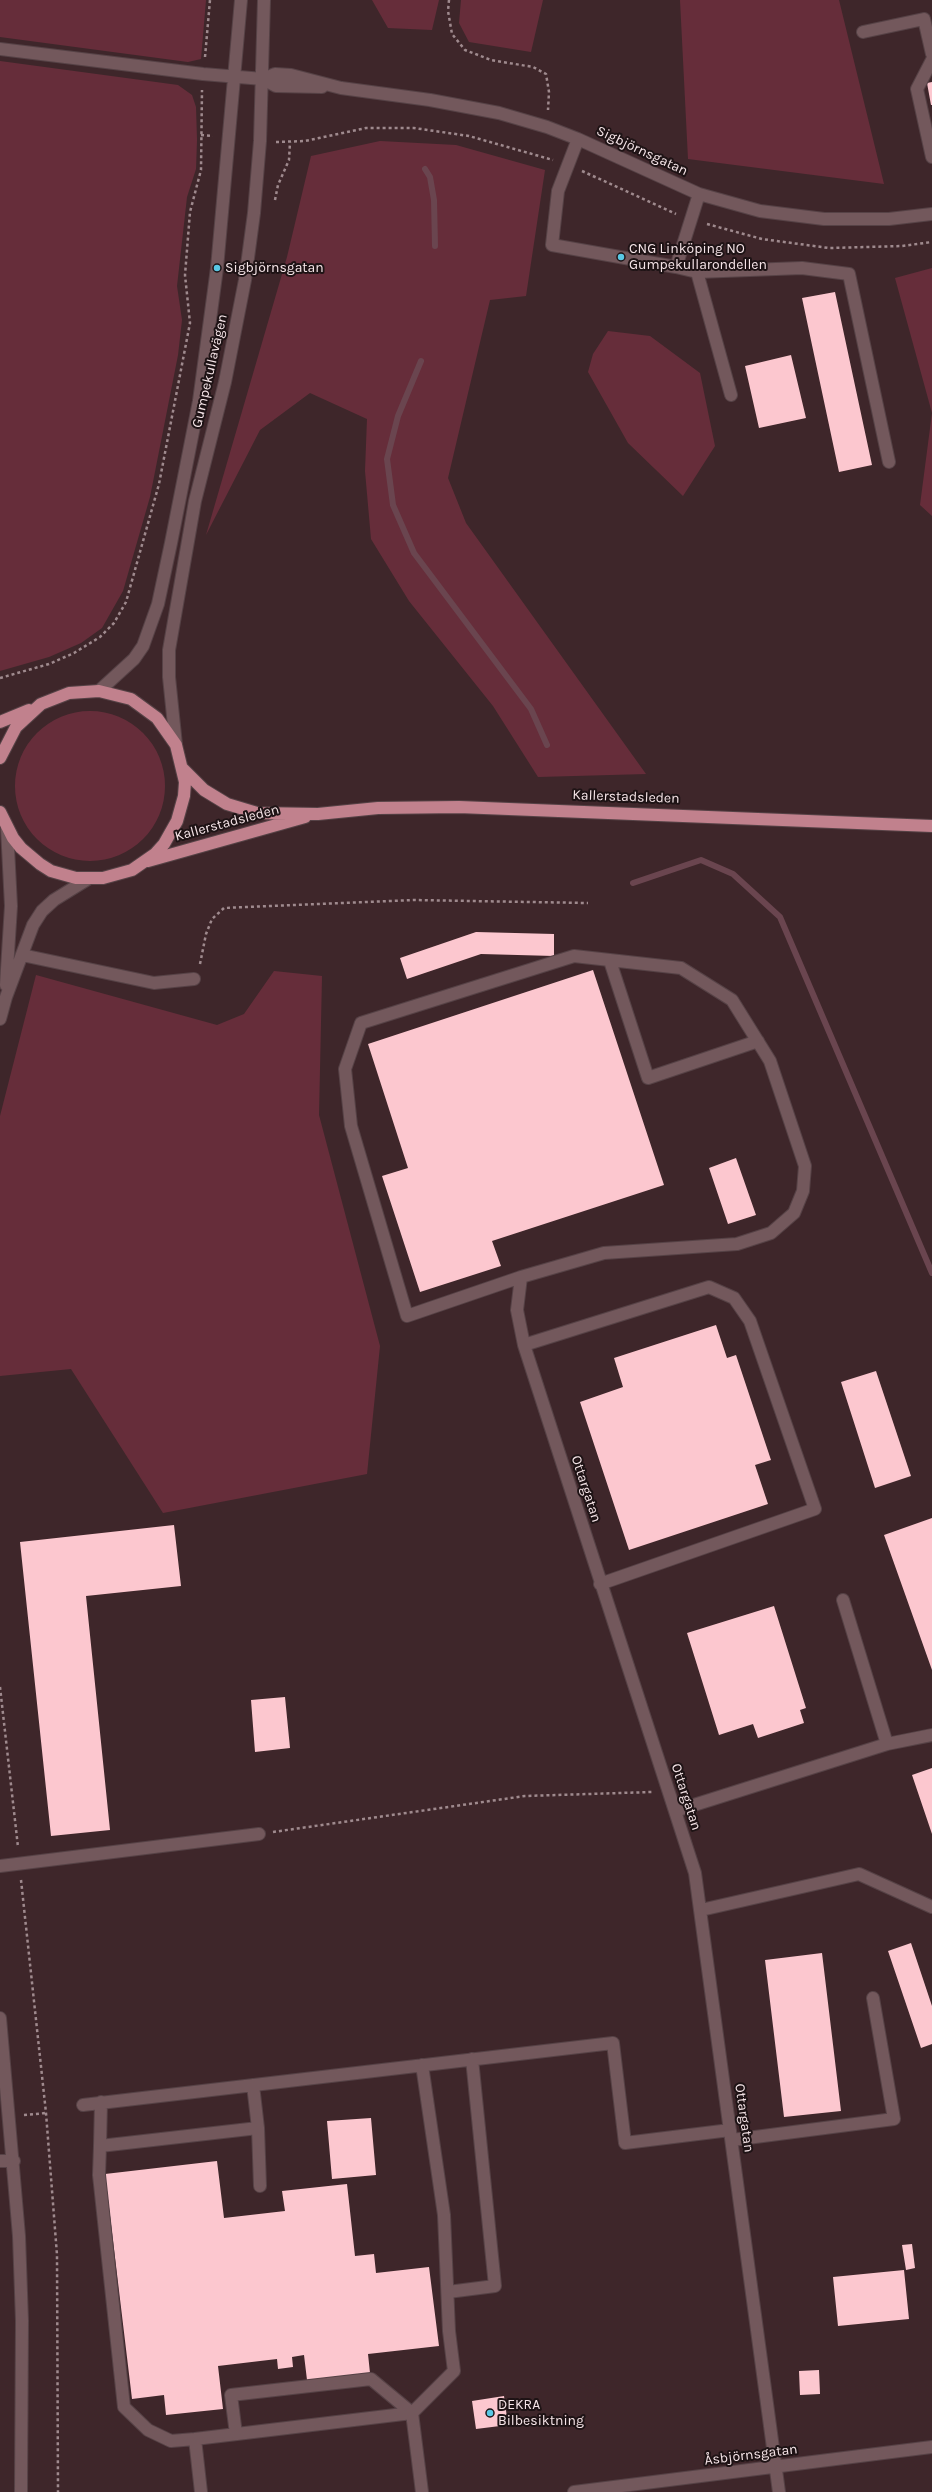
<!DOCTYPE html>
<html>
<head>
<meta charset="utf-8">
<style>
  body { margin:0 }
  canvas { display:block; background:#3e262a }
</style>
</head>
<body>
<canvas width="932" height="2492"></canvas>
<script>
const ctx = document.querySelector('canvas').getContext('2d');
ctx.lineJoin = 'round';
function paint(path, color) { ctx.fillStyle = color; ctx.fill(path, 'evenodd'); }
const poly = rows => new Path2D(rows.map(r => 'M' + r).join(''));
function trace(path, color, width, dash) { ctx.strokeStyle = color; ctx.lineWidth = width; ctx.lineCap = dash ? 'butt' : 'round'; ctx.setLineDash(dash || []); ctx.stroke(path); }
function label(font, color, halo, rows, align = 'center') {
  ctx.font = font + ' Karla,sans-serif'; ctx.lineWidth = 4; ctx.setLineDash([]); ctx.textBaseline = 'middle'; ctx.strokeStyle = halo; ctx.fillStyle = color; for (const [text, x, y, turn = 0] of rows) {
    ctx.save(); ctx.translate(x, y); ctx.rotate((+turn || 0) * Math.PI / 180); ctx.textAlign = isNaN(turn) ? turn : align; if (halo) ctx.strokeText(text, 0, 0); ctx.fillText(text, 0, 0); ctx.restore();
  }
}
paint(poly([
  [0,0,206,0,201,59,188,62,0,37],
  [372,0,439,0,432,30,388,28],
  [461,0,543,0,531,52,469,42,459,23],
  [680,0,839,0,884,184,688,159],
  [0,61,178,85,192,95,196,107,197,140,196,169,187,197,177,286,182,320,178,355,150,497,123,591,102,628,81,643,49,657,0,671],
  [380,141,456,145,545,170,526,296,490,300,448,478,466,523,646,774,538,777,493,706,409,601,371,539,365,471,367,419,310,393,260,430,206,535,287,257,311,156],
  [932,268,932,516,920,505,932,413,895,278],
  [608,331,650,336,700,373,715,446,683,496,628,443,588,372,593,354],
  '15 786a75 75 0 1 1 150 0a75 75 0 1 1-150 0Z',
  [274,971,322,976,319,1115,380,1346,367,1474,163,1513,71,1369,0,1376,0,1116,36,975,217,1025,244,1014]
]), '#662d3a');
trace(poly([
  [425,169,430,177,434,200,435,246],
  [421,361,398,416,387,459,393,505,414,553,531,709,547,745],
  [633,883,701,860,733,874,780,917,932,1273]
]), '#6a454f', 6);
paint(poly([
  [932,82,932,105,931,105,927,83],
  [835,292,872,465,839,472,802,298],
  [791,355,806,418,759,428,745,366],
  [476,932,554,934,554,956,481,954,407,979,400,958],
  [593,970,664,1185,492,1241,501,1266,420,1292,382,1176,408,1168,368,1044],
  [736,1158,756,1215,728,1224,709,1168],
  [716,1325,727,1358,736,1355,771,1460,755,1465,768,1504,629,1550,580,1402,623,1387,614,1358],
  [876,1371,911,1476,875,1488,841,1382],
  [932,1518,932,1670,884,1535],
  [174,1525,181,1586,86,1596,110,1830,51,1836,20,1542],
  [774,1606,806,1708,800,1710,804,1723,758,1738,753,1724,719,1735,687,1633],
  [285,1697,290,1748,255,1752,251,1700],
  [932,1768,932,1834,912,1775],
  [911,1943,932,2006,932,2044,921,2048,888,1951],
  [822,1953,841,2111,784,2117,765,1960],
  [371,2118,376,2175,332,2179,327,2121],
  [217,2161,224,2218,285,2211,282,2191,347,2184,355,2256,374,2254,376,2273,429,2267,439,2346,368,2354,370,2373,307,2380,304,2355,292,2357,293,2367,278,2369,277,2359,218,2366,223,2409,166,2415,164,2395,132,2399,105,2174],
  [912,2244,915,2268,906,2270,902,2245],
  [904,2270,909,2319,838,2326,833,2277],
  [819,2370,820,2394,800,2395,799,2371],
  [504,2396,508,2425,476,2429,472,2401]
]), '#fcc7cf');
const minor = poly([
  [863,32,924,19,932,54],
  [0,49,203,74,263,79,275,74,291,75,341,88,430,100,499,113,547,127,578,139,699,194,760,211,824,219,889,219,932,214],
  [932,60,917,89,932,157],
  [263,79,276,86,322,87],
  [578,139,558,191,552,245,676,267,699,194],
  [676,267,697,272,731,395],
  [697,272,802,268,849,274,889,462],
  [99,691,134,659,143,646,158,604,171,543,199,401,217,268,241,0],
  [176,745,169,677,169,650,195,501,225,382,245,280,254,213,260,141,264,0],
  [22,955,154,983,194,979],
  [610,961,648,1078,758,1041],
  [6,985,11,906,7,828],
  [0,1019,6,997,33,925,42,911,54,900,88,879],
  [521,1277,407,1316,351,1126,345,1069,361,1023,574,956,681,968,732,1000,770,1061,805,1166,803,1191,794,1213,771,1233,737,1244,604,1253,521,1277,517,1310,524,1345,695,1873,779,2492],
  [524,1345,709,1287,734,1298,750,1321,815,1509,600,1584],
  [843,1600,887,1744],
  [675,1811,887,1744,932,1735],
  [0,1866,259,1834],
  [701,1910,859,1874,932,1907],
  [0,2018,19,2236,22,2321,21,2492],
  [101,2102,100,2146,258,2128,253,2085],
  [83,2105,613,2043,625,2143,730,2130],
  [258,2128,260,2186],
  [732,2140,894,2119,873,1998],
  [100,2146,99,2175,124,2407,148,2430,171,2441,195,2439],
  [0,2161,14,2161],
  [448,2292,495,2286,472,2059],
  [236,2434,231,2395,371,2379,412,2413,454,2371,449,2331,444,2215,422,2065],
  [201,2492,195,2439,412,2413,422,2492],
  [574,2492,932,2447]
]);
const major = poly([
  [0,722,29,710],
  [0,758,16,727,41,704,69,693,99,691,131,699,157,718,176,745,185,782,184,796,177,821,164,844,155,854,132,870,103,878,76,878,51,871,40,864,21,848,13,838,0,812],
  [183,769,204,790,227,804,257,813,318,814,378,808,459,807,932,826],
  [148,861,305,817]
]);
trace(minor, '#564246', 14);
trace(major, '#564246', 14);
trace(poly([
  [449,0,448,11,452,34,465,50,491,60,533,67,546,74,549,92,548,110],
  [205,57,210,0],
  [201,135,213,136],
  [276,142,305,141,366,128,414,128,469,136,553,160],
  [582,171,676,214],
  [275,200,278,185,289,160,290,142],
  [707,224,762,239,829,248,902,246,932,242],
  [0,678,49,664,74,653,100,637,114,623,126,602,159,484,190,323,185,275,190,212,201,170,202,90],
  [200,964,206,934,212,919,224,908,413,900,588,903],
  [0,1687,18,1847],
  [273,1832,525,1796,652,1792],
  [21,1880,46,2113,57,2255,58,2492],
  [24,2115,46,2113]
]), '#9f8a8e', 2.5, [3, 3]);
trace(minor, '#73585c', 12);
trace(major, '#c1818d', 12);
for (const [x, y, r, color] of [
  [621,257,4,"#59c8e5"],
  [217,268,4,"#59c8e5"],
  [490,2413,4,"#59c8e5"]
]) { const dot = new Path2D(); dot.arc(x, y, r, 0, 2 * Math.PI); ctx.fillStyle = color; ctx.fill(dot); trace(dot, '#1e1315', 1.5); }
label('14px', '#f6e5e8', '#1e1315', [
  ["Sigbjörnsgatan",642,151,25],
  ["Gumpekullavägen",210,371,-77],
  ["Kallerstadsleden",626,797,2],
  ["Kallerstadsleden",227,823,-15],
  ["Ottargatan",586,1489,72],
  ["Ottargatan",686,1797,72],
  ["Ottargatan",744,2118,82],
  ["Åsbjörnsgatan",751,2455,-7]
]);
label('14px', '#f6e5e8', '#1e1315', [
  ["CNG Linköping NO",629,249],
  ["Gumpekullarondellen",629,265],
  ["Sigbjörnsgatan",225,268],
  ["DEKRA",498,2405],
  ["Bilbesiktning",498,2421]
], 'left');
</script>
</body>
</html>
